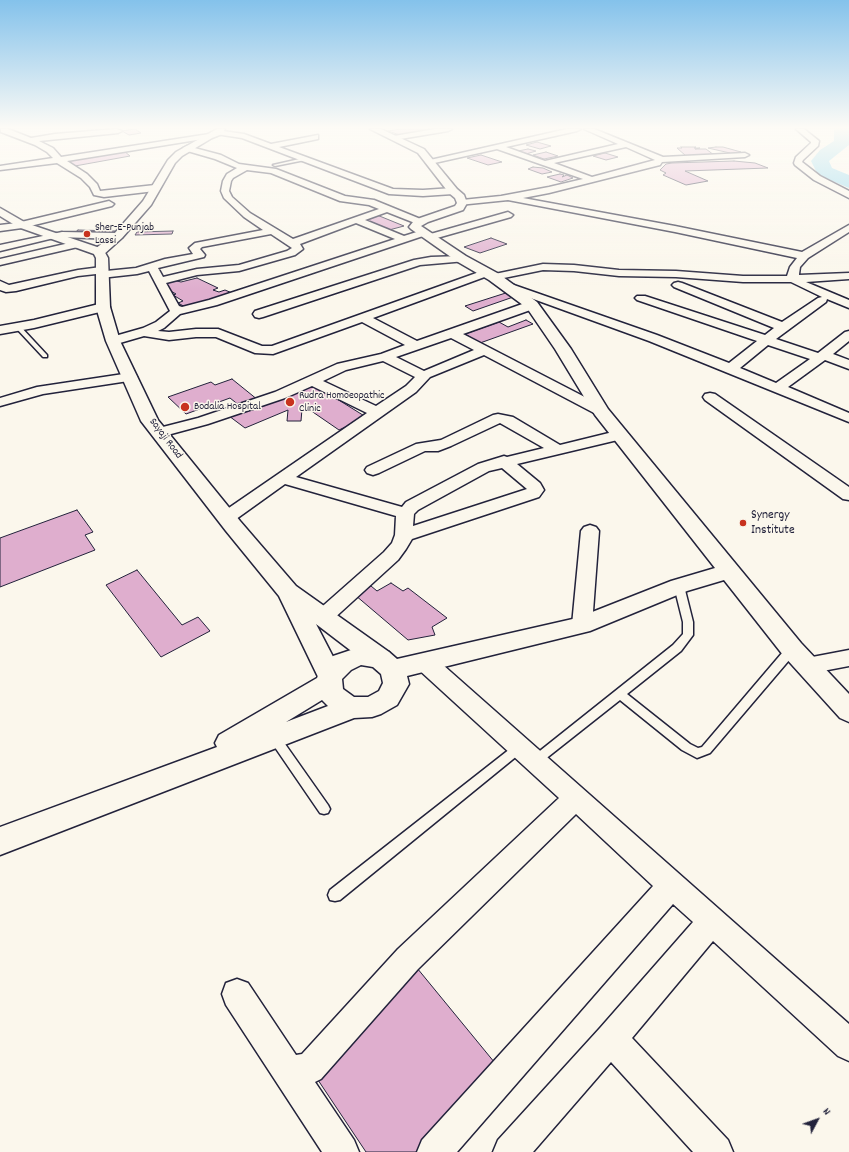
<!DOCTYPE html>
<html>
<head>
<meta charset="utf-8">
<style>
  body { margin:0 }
  #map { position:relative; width:849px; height:1152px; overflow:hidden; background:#fbf7ec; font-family:Dekko,sans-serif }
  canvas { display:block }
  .north { position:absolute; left:797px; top:1100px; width:40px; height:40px; -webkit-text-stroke:3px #fbf7ec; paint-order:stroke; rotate:49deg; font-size:11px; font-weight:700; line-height:16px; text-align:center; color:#22223b }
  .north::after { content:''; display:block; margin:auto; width:14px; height:18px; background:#22223b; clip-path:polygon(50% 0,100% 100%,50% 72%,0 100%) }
</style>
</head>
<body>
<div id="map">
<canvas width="849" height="1152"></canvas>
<div class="north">N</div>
</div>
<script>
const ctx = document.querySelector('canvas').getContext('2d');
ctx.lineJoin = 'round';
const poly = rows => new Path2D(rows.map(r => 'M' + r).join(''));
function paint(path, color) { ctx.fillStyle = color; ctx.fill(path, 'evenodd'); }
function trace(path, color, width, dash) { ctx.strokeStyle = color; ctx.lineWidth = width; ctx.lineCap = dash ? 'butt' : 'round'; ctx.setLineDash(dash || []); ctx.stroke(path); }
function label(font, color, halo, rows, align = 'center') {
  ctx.font = font + ' Dekko,sans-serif'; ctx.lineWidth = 3; ctx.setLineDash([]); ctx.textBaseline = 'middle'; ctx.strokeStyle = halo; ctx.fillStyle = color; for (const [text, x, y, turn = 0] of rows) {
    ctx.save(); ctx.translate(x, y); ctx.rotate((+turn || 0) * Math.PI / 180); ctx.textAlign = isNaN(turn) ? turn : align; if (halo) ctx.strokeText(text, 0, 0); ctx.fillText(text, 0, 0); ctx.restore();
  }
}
paint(poly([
  [834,129,849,129,849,145,829,161,832,168,849,175,849,188,818,175,811,161,820,150,834,141,834,129]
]), '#8ed7ef');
const building = poly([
  [135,129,141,133,129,135,122,131,135,129],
  [400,129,431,129,400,135,388,131,400,129],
  [537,142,551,146,540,149,526,145,537,142],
  [681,147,696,147,694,148,700,148,695,149,706,149,714,155,686,156,677,148,682,148,681,147],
  [716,147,723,147,741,152,729,155,726,154,730,153,708,148,716,147],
  [528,149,536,151,526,154,518,151,528,149],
  [124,151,130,156,75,166,67,160,124,151],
  [546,152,558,156,544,159,533,155,546,152],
  [605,153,618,157,606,160,593,156,605,153],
  [481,155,502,162,488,165,467,158,481,155],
  [734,161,755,163,768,168,685,171,708,181,686,185,663,175,666,173,660,170,666,164,672,163,734,161],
  [533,167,543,168,552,172,542,174,528,169,533,167],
  [560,174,564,175,562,177,567,175,573,178,561,182,547,177,560,174],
  [377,215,404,226,389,230,362,220,377,215],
  [78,230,115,231,111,235,73,234,78,230],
  [173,231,172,234,135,235,137,232,173,231],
  [491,238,507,244,480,253,464,247,491,238],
  [197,278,218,288,213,290,219,292,225,290,232,293,189,309,178,303,183,301,173,295,176,294,167,289,170,288,162,284,173,280,181,282,197,278],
  [512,291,519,295,473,311,465,306,512,291],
  [526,320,533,324,480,343,465,334,499,322,508,327,526,320],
  [232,379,258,400,240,406,230,398,186,414,168,397,211,382,215,385,232,379],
  [313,384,366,417,339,430,307,408,302,409,301,421,287,421,288,410,245,428,229,416,313,384],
  [77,510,93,532,85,535,95,550,0,587,0,538,77,510],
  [137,570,182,625,198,617,210,631,161,657,106,585,137,570],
  [391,583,403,591,408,588,447,618,432,627,435,635,408,640,355,595,371,586,377,591,391,583],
  [417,968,504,1074,432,1152,366,1152,310,1068,417,968]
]);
paint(building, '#dfaece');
trace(building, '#22223b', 1);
const service = poly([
  [304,158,305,160,275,166,273,165,304,158],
  [16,326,20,326,47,355,47,357,43,357,16,328,16,326],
  [679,583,684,586,693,622,693,635,681,651,627,694,690,744,698,748,702,747,788,646,796,646,797,649,796,652,710,753,697,758,682,750,620,700,539,764,535,766,531,764,529,761,531,758,673,645,683,634,683,622,674,586,679,583],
  [274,732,278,734,328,805,330,809,328,813,324,814,320,813,270,740,268,737,270,734,274,732],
  [519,743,523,745,525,748,523,751,340,900,335,901,330,900,328,895,330,890,515,745,519,743]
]);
const minor = poly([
  [1,129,8,129,31,138,55,134,116,129,122,131,118,133,39,141,53,148,61,157,209,134,213,136,209,138,67,161,87,174,97,184,100,191,155,185,159,188,155,191,104,197,94,195,90,187,81,178,57,163,0,170,0,166,53,158,47,152,35,145,1,132,1,129],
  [435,129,452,129,448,131,394,140,390,138,394,136,435,129],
  [567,129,581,129,577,131,506,147,545,161,618,144,584,129,594,129,663,157,745,153,749,155,745,157,662,162,660,165,549,193,523,198,675,226,802,252,849,225,849,232,808,258,800,267,799,274,799,275,849,273,849,279,806,282,849,300,849,308,827,299,826,302,776,339,818,353,845,332,849,331,849,341,833,354,849,360,849,369,825,360,788,387,849,413,849,422,649,341,503,288,501,286,503,284,507,283,511,284,657,335,729,363,757,341,637,300,635,298,637,296,645,296,765,335,774,328,674,287,672,285,674,283,678,282,682,283,782,322,818,298,822,297,791,282,743,282,676,277,619,276,574,271,543,270,494,280,490,279,488,277,490,275,373,318,417,341,528,302,536,302,538,305,536,308,463,334,606,408,608,411,606,414,601,415,596,414,484,355,430,377,416,392,296,477,402,507,406,502,478,464,504,456,507,457,544,448,500,423,451,446,438,451,425,451,379,473,373,475,367,473,365,470,367,467,416,444,441,440,493,415,498,414,513,417,560,445,621,430,626,432,629,435,626,438,517,464,540,483,544,490,539,497,412,539,406,549,398,560,330,622,323,624,316,622,313,617,316,612,384,552,392,543,395,535,396,516,285,484,232,522,226,523,220,522,217,518,220,514,367,413,312,386,285,398,208,424,160,437,155,435,152,432,155,429,198,418,275,392,337,364,381,354,405,345,362,322,273,354,255,353,216,337,196,337,169,340,144,336,113,345,108,344,107,341,108,338,143,328,156,322,170,311,149,271,137,274,101,278,97,277,96,274,78,276,16,291,6,292,0,290,0,281,9,285,78,270,101,267,105,268,106,271,136,268,165,259,193,254,189,248,195,243,263,230,244,217,224,198,221,191,223,181,227,174,237,168,215,159,184,150,183,148,187,146,221,155,239,164,276,169,345,196,374,200,423,220,425,222,420,225,387,212,365,220,404,236,423,230,427,231,428,233,427,235,508,212,513,215,511,217,430,240,426,239,425,237,426,235,217,305,180,314,164,328,158,331,169,332,196,329,218,329,262,346,272,346,482,271,490,271,491,273,490,275,543,264,574,265,619,270,676,271,743,276,787,276,790,267,797,258,675,232,508,200,459,205,457,203,459,201,462,200,501,196,549,187,583,179,497,149,430,164,426,162,430,160,567,129],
  [626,147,655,160,592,177,554,163,626,147],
  [247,170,271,173,340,201,369,205,379,209,293,239,250,213,232,197,229,191,231,181,233,178,247,170],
  [356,223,395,239,209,300,182,307,179,306,166,283,197,275,239,271,295,255,303,249,300,244,356,223],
  [271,234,292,248,287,251,239,265,197,269,163,277,158,268,204,257,205,255,200,249,202,247,271,234],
  [451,338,474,350,424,371,396,357,451,338],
  [768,345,810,359,776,383,740,368,768,345],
  [383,361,415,377,406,386,376,406,323,381,346,370,383,361],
  [502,468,527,489,413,526,414,514,418,510,489,471,502,468],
  [796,129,804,129,819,141,818,146,803,160,802,162,820,176,849,191,849,198,814,180,795,165,794,163,796,157,811,143,811,142,796,129],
  [216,130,244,134,271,144,318,135,318,139,279,147,393,189,423,190,453,188,457,191,453,194,423,196,389,194,242,138,216,134,216,130],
  [109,201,114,204,112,206,22,228,0,231,0,225,17,223,109,201],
  [62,232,118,233,123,236,118,239,58,237,0,251,0,245,62,232],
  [78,241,83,244,82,246,0,265,0,259,78,241],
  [462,256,466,257,467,259,466,261,420,265,263,317,259,318,255,317,253,314,255,311,414,260,431,257,462,256],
  [130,373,135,374,137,377,135,380,43,394,0,406,0,398,37,387,130,373],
  [710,393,715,394,849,487,849,500,843,499,705,400,703,397,705,394,710,393],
  [590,525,596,527,599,531,592,625,589,630,582,632,575,630,572,625,581,531,584,527,590,525],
  [849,650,849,666,807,674,799,672,796,666,799,660,807,658,849,650],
  [426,655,434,657,849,1024,849,1061,838,1056,713,941,632,1038,728,1140,733,1152,693,1152,611,1062,533,1152,493,1152,498,1140,600,1028,693,922,673,904,457,1152,417,1152,422,1140,653,886,576,814,418,969,321,1079,315,1082,354,1140,359,1152,322,1152,226,1005,222,994,226,983,237,979,248,983,296,1055,302,1054,398,949,559,798,418,669,415,663,418,657,426,655]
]);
const tertiary = poly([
  [217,129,225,129,222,134,212,138,182,156,175,163,151,205,122,238,103,255,95,255,93,252,95,249,114,234,143,201,168,160,176,152,217,129],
  [103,303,108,304,110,307,108,310,34,328,0,334,0,326,34,320,103,303]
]);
const secondary = poly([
  [0,208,26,223,103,249,108,258,110,307,120,341,158,420,240,521,296,586,389,652,392,659,389,666,380,668,371,666,316,624,343,676,339,683,330,686,321,683,279,596,226,531,141,421,106,341,96,307,96,258,94,254,18,227,0,216,0,208]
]);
const primary = poly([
  [370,129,381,129,424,149,457,189,464,195,467,203,463,210,428,222,421,226,466,256,499,274,537,302,571,349,608,409,801,643,849,694,849,722,840,718,783,655,724,580,687,591,590,631,407,676,409,684,397,705,381,714,372,717,354,718,0,855,0,827,217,747,215,743,219,735,317,678,321,669,333,656,360,647,389,652,397,659,577,618,671,581,715,568,595,415,555,349,527,308,489,280,458,262,411,229,409,227,413,222,420,218,455,206,457,203,455,198,449,193,418,153,370,129],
  [361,665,373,667,381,674,383,683,379,691,368,697,354,697,343,689,342,679,351,670,361,665],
  [322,700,328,706,286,722,322,700]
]);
trace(service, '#22223b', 3);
trace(minor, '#22223b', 3);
trace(tertiary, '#22223b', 3);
trace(secondary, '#22223b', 3);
trace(primary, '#22223b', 3);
paint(service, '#fbf7ec');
paint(minor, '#fbf7ec');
paint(tertiary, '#fbf7ec');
paint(secondary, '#fbf7ec');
paint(primary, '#fbf7ec');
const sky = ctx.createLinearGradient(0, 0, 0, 290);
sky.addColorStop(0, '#84c2eb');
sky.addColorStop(0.44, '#fdfbf6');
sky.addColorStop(1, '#fdfbf600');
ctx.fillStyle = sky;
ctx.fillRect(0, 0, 849, 290);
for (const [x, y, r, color] of [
  [87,234,4,"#c8321e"],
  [290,402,5,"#c8321e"],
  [185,407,5,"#c8321e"],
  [743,523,4,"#c8321e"]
]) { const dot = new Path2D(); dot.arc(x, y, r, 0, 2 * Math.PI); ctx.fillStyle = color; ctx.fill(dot); trace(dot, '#fbf7ec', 1.5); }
label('11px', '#22223b', '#fbf7ec', [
  ["Sher-E-Punjab",95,228],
  ["Lassi",95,241],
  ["Rudra Homoeopathic",299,396],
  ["Clinic",299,409],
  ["Bodalia Hospital",194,407]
], 'left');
label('11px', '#22223b', '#fbf7ec', [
  ["Sayaji Road",165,439,53]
]);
label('13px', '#22223b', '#fbf7ec', [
  ["Synergy",751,516],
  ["Institute",751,531]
], 'left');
</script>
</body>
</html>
